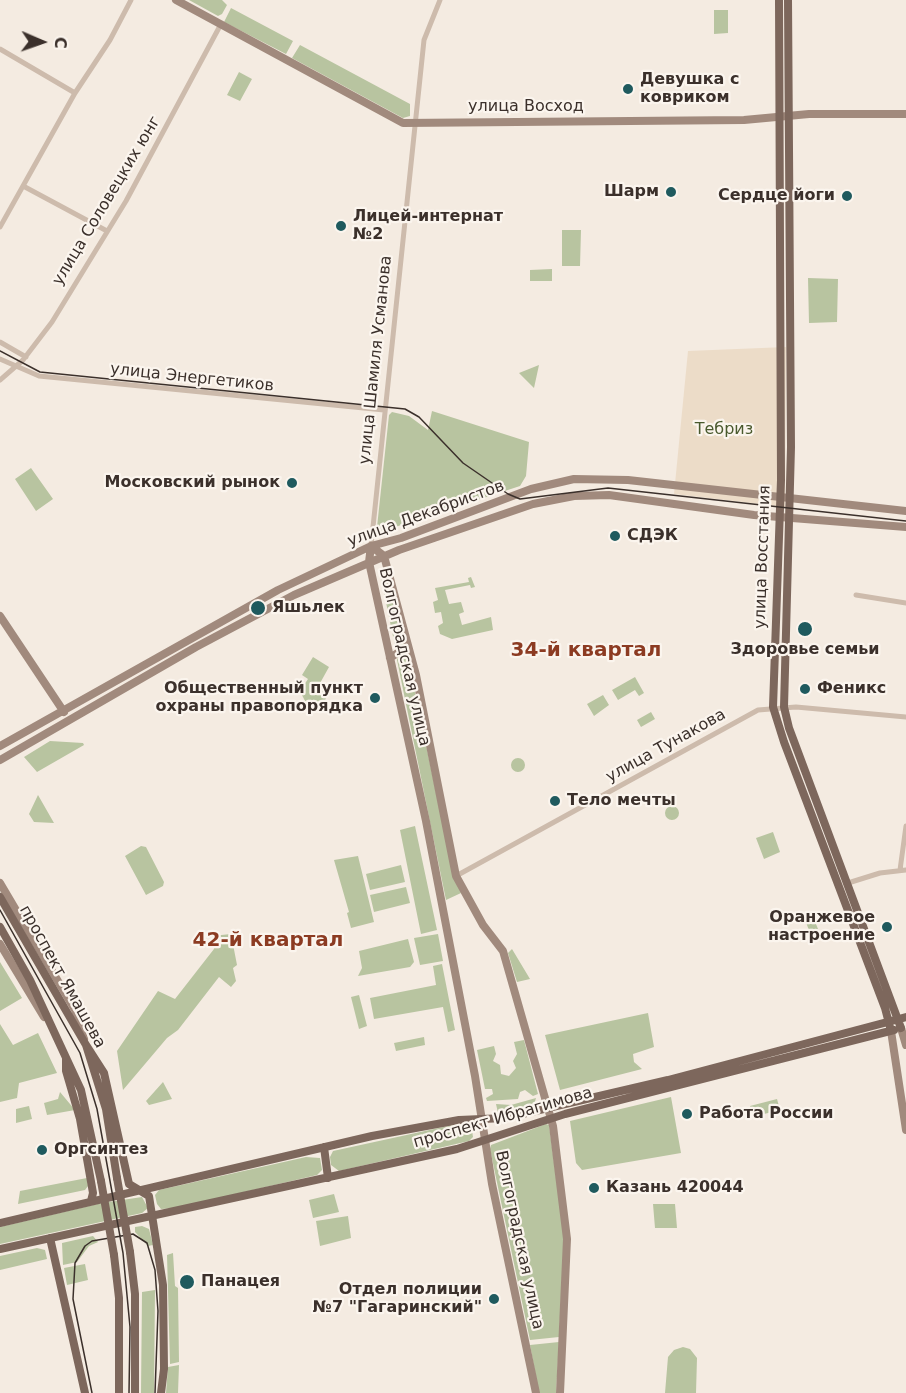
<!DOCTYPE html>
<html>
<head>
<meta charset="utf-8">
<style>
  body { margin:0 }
  #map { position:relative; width:906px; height:1393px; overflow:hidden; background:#f4ebe1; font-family:"DejaVu Sans",sans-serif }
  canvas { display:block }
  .north { position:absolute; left:12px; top:12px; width:60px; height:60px; -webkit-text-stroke:4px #fbf5ee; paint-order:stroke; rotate:92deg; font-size:16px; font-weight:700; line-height:24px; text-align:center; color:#3b302b }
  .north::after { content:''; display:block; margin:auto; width:21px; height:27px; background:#3b302b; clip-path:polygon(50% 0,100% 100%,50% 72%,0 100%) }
</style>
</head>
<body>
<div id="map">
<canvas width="906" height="1393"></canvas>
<div class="north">С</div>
</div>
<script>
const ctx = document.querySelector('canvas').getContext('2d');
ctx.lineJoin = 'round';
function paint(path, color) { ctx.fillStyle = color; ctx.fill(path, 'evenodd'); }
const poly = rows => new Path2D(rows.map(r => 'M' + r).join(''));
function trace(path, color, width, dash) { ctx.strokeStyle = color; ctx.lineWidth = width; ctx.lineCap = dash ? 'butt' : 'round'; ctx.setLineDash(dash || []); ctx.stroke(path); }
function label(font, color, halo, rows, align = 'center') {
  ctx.font = font + ' "DejaVu Sans",sans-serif'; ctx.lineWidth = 4.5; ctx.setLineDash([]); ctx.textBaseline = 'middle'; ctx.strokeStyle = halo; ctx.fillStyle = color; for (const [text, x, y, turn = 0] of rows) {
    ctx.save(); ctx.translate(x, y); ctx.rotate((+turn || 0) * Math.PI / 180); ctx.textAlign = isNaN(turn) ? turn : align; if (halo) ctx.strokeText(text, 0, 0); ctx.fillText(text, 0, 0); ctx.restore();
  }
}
paint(poly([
  [189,0,222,0,227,5,222,14,218,16],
  [231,8,293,41,286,54,224,22],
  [714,10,728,10,728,33,714,34],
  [300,45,410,104,410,116,403,118,292,58],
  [239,72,252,79,240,101,227,95],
  [562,230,581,230,580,266,562,266],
  [552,269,552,281,530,281,530,270],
  [808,278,838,279,837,322,809,323],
  [539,365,534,388,519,373],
  [432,411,529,442,526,476,520,486,380,532,377,527,389,415,392,412,409,416,428,430],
  [31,468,53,499,36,511,15,479],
  [382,568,385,569,406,649,399,648,396,651,381,578],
  [471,577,475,587,471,588,470,585,445,590,449,604,461,602,464,612,459,614,462,625,491,617,493,630,452,639,440,634,438,626,443,623,441,612,435,613,433,602,438,600,435,588,469,582,468,578],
  [399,655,408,658,452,870,461,893,446,900,397,660],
  [313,657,329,667,319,685,327,691,325,702,309,709,300,691,308,679,302,675],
  [635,677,644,693,639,696,635,690,618,700,612,690],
  [603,695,609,705,594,716,587,704],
  [651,712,655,719,641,727,637,720],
  [50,741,83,743,84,745,37,772,24,757],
  '511 765a7 7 0 1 1 14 0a7 7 0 1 1-14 0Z',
  [38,795,54,823,34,822,29,814],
  '665 813a7 7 0 1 1 14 0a7 7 0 1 1-14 0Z',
  [415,826,437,930,421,934,400,830],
  [773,832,780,852,764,859,756,838],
  [141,846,146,847,164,882,163,886,146,895,125,856],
  [358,856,374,922,351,928,347,913,349,912,334,860],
  [401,865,405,882,370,890,366,874],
  [406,887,410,903,374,912,370,895],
  [812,914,818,929,810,933,804,917],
  [231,934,237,965,233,968,236,981,231,987,219,977,178,1030,167,1038,123,1090,117,1051,158,991,175,999,214,949,212,936],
  [438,934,443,961,420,965,414,938],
  [408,939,414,962,410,967,358,976,362,968,359,951],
  [512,949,530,979,517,982,508,953],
  [0,962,22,998,0,1011],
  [442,964,455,1030,448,1032,443,1007,374,1019,370,998,436,985,433,966],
  [359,995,367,1026,359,1029,351,997],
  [648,1013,654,1047,633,1054,634,1062,642,1069,560,1090,545,1035],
  [0,1024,13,1045,38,1033,57,1073,19,1083,17,1098,0,1102],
  [424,1037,425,1045,396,1051,394,1043],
  [524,1040,538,1094,533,1096,525,1090,520,1092,518,1099,487,1101,486,1098,493,1094,492,1089,485,1089,477,1050,494,1046,496,1054,493,1061,500,1065,501,1074,509,1076,516,1068,513,1061,517,1054,514,1042],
  [163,1082,172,1099,149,1105,146,1101],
  [60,1092,75,1110,47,1115,44,1103,58,1099],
  [671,1097,681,1153,582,1170,576,1163,570,1121],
  [536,1098,534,1105,498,1113,496,1104,511,1105],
  [777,1099,780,1110,752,1117,750,1106],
  [29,1106,32,1119,16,1123,16,1109],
  [457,1124,471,1125,473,1137,469,1141,339,1171,331,1165,330,1157,333,1151],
  [546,1124,549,1125,564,1237,559,1337,530,1340,490,1149,491,1145],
  [306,1157,320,1158,322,1170,317,1175,176,1208,161,1209,157,1204,155,1195,159,1190],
  [87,1178,88,1186,85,1190,18,1204,20,1191],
  [334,1194,339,1212,313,1218,309,1200],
  [142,1197,148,1208,142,1213,0,1244,0,1227,102,1203],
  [653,1204,675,1204,677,1228,655,1228],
  [348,1216,351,1238,320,1246,316,1221],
  [142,1226,149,1229,153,1245,148,1246,135,1232,135,1227],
  [93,1236,98,1242,89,1246,77,1262,63,1265,62,1243],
  [37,1248,45,1250,47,1259,0,1270,0,1256],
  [173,1253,175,1286,178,1288,179,1362,170,1364,167,1255],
  [85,1264,88,1280,67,1285,64,1268],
  [155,1290,154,1393,141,1393,142,1292],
  [559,1342,556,1393,539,1393,530,1345],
  [683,1347,690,1349,697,1358,696,1393,665,1393,668,1357,674,1350],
  [179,1365,178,1393,166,1393,168,1367]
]), '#b8c4a0');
paint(poly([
  [786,347,785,507,674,494,688,351]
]), '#ecdcc8');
trace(poly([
  [0,49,75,93],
  [25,187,107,231],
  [0,227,75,93,110,40,131,0],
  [0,342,26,357],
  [0,359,39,376,384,410],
  [0,380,23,360,52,322,126,201,221,24],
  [371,546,424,40,440,0],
  [856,595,906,603],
  [900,870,906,826],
  [456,876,758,710,796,707,906,717],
  [848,883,880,873,906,870]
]), '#cdbbac', 5);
trace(poly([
  [176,0,403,123,744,120,809,114,906,114],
  [371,546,384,556,416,675,456,876,483,925,503,951,553,1126,567,1239,560,1393],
  [371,546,369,562,426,821,475,1076,492,1184,536,1393],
  [0,616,64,712],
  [390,658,399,652,410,656],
  [0,746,278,590,371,546,401,538,531,489,574,479,628,480,906,511],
  [0,760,196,647,294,595,399,550,533,504,574,496,609,495,754,515,906,527],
  [0,883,75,1010,84,1039],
  [0,944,44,1017],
  [901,1028,906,1045],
  [891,1031,906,1130]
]), '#a18a7d', 8);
trace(poly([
  [779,0,781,480,773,707,784,742,885,1008,891,1031],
  [788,0,791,447,784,707,789,728,901,1028],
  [0,897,86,1045,106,1109,117,1178],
  [0,927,30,980,81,1090,101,1181],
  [86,1045,104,1073,129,1184,149,1196,163,1285,164,1369,161,1393],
  [66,1059,66,1071,80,1119,93,1193,91,1201],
  [324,1147,328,1178],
  [0,1223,372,1136,459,1120,505,1118,668,1080,906,1017],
  [50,1238,85,1393],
  [0,1249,457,1149,565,1114,894,1030],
  [130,1252,135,1294,135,1393],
  [114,1255,119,1298,119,1393]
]), '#7d675c', 8);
trace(poly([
  [0,351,40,372,405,409,419,417,463,463,508,494,520,499,608,488,906,521],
  [0,910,80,1053,97,1109,123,1253,130,1327,129,1393],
  [92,1393,73,1299,75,1263,85,1246,92,1241,133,1234,147,1243,155,1270,158,1311,155,1393]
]), '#3b302b', 1.5);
trace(poly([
  [117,1178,130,1252],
  [101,1181,114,1255]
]), '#7d675c', 8);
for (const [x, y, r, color] of [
  [628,89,6,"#1f5a5e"],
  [671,192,6,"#1f5a5e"],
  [847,196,6,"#1f5a5e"],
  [341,226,6,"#1f5a5e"],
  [292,483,6,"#1f5a5e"],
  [615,536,6,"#1f5a5e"],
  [258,608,8,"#1f5a5e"],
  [805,629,8,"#1f5a5e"],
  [805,689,6,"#1f5a5e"],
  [375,698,6,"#1f5a5e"],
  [555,801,6,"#1f5a5e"],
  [887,927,6,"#1f5a5e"],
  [687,1114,6,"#1f5a5e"],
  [42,1150,6,"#1f5a5e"],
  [594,1188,6,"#1f5a5e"],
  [187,1282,8,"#1f5a5e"],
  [494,1299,6,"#1f5a5e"]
]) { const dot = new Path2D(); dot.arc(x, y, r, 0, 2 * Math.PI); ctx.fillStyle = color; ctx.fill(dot); trace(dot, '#fbf5ee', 2); }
label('bold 16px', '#3b302b', '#fbf5ee', [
  ["Девушка с",640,80],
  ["ковриком",640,98],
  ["Шарм",659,192,"right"],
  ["Сердце йоги",835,196,"right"],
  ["Лицей-интернат",353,217],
  ["№2",353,235],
  ["Московский рынок",280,483,"right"],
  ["СДЭК",627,536],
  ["Яшьлек",272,608],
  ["Здоровье семьи",805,650,"center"],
  ["Общественный пункт",363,689,"right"],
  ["охраны правопорядка",363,707,"right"],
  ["Феникс",817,689],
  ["Тело мечты",567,801],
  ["Оранжевое",875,918,"right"],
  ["настроение",875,936,"right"],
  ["Работа России",699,1114],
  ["Оргсинтез",54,1150],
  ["Казань 420044",606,1188],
  ["Панацея",201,1282],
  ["Отдел полиции",482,1290,"right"],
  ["№7 \"Гагаринский\"",482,1308,"right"]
], 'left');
label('16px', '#3b302b', '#fbf5ee', [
  ["улица Восход",526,107],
  ["улица Соловецких юнг",107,201,-59],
  ["улица Шамиля Усманова",376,360,-84],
  ["улица Энергетиков",192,378,6],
  ["улица Декабристов",426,514,-20],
  ["улица Восстания",763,557,-88],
  ["Волгоградская улица",404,657,77],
  ["улица Тунакова",666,746,-29],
  ["проспект Ямашева",62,977,61],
  ["проспект Ибрагимова",503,1118,-16],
  ["Волгоградская улица",519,1240,78]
]);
label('16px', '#4a5a2e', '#fbf5ee', [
  ["Тебриз",724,430]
]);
label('bold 20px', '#8c3b22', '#fbf5ee', [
  ["34-й квартал",586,651],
  ["42-й квартал",268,941]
]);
</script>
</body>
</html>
